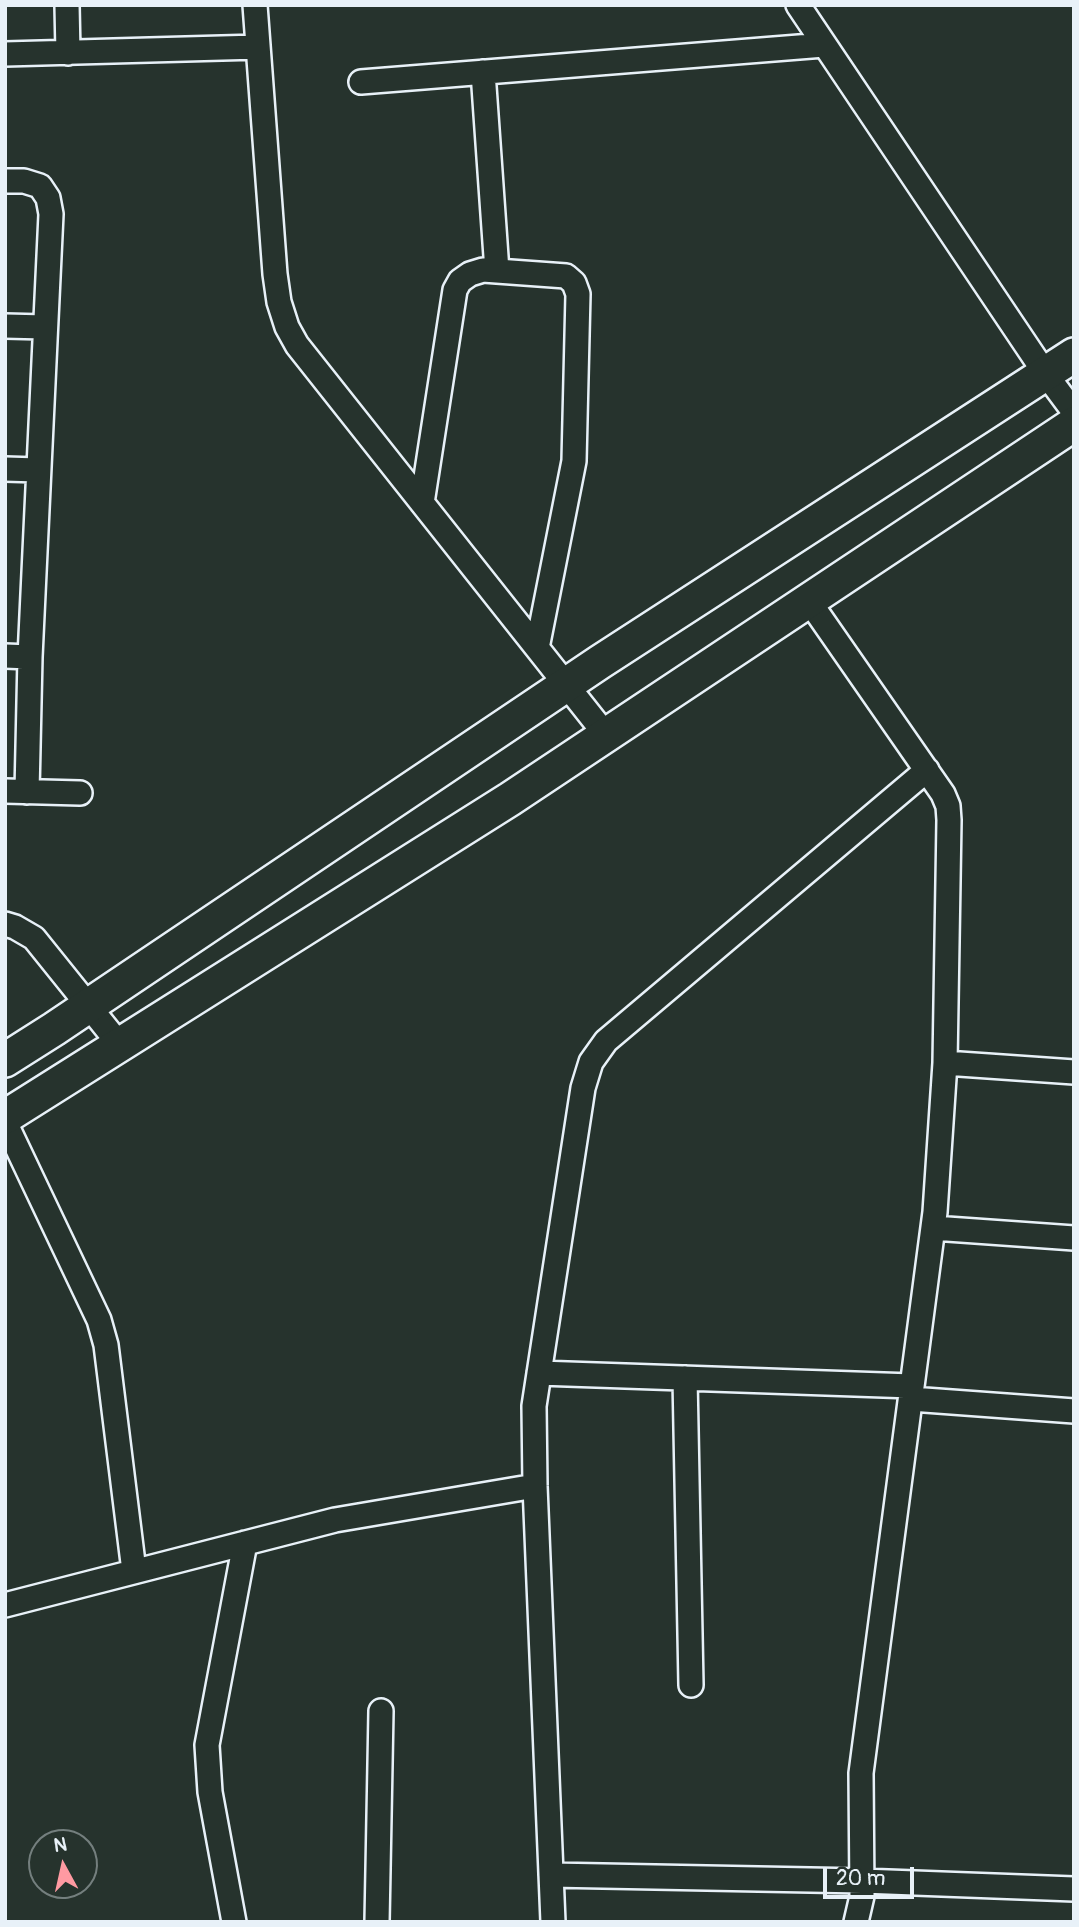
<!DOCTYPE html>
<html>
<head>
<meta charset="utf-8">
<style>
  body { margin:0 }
  #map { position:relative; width:1079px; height:1927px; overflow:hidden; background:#26332d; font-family:Pangolin,sans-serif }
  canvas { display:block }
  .frame { position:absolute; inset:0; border:7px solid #e8f1f8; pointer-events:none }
  .north { position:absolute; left:28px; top:1829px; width:70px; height:70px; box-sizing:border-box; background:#26332d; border:2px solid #747f7e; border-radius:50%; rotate:352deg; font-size:19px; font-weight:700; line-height:28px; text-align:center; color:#e8f1f8 }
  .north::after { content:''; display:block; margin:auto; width:24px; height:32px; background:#ff9aa2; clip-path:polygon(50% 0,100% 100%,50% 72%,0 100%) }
  .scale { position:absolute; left:823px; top:1867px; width:91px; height:32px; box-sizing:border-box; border:4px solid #e8f1f8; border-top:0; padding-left:9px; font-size:21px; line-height:24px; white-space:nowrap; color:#e8f1f8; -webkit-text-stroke:5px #26332d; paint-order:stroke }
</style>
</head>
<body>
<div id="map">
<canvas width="1079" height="1927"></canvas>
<div class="frame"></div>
<div class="north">N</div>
<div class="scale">20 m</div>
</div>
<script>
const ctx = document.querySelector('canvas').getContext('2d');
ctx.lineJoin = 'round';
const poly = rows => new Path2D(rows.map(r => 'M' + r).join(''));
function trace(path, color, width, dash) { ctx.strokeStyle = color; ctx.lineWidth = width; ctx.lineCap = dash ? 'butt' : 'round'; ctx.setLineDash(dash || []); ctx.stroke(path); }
const street = poly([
  [67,5,68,53],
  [255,5,275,274,279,302,287,327,297,345,606,735],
  [798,5,1045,373,1074,412],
  [5,54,258,47],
  [483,72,497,271],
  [361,82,824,45],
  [5,181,24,181,40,186,48,198,51,214,30,657,27,792],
  [5,326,45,327],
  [5,469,38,470],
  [422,503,455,290,460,281,470,274,483,270,566,276,574,283,578,294,574,461,537,648],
  [809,601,943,794,948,806,949,820,945,1063,935,1212,861,1773,862,1896,856,1922],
  [5,656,30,657],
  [5,791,80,793],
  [5,924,15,927,34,938,120,1045],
  [945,1063,1074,1072],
  [5,1122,99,1320,106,1345,134,1571],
  [933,1228,1074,1238],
  [539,1373,912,1386],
  [685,1378,691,1685],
  [911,1399,1074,1411],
  [5,1605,335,1520,535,1486],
  [551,1875,862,1881,1074,1889],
  [234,1922,210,1792,207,1745,245,1543],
  [377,1922,381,1711],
  [553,1922,535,1486,534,1406,583,1088,591,1062,606,1041,927,770]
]);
const secondary = poly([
  [5,1060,54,1029,600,662,1074,355],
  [5,1117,510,799,1074,424]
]);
trace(street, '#e8f1f8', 28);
trace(secondary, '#e8f1f8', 38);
trace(street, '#26332d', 23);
trace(secondary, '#26332d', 33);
</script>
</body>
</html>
